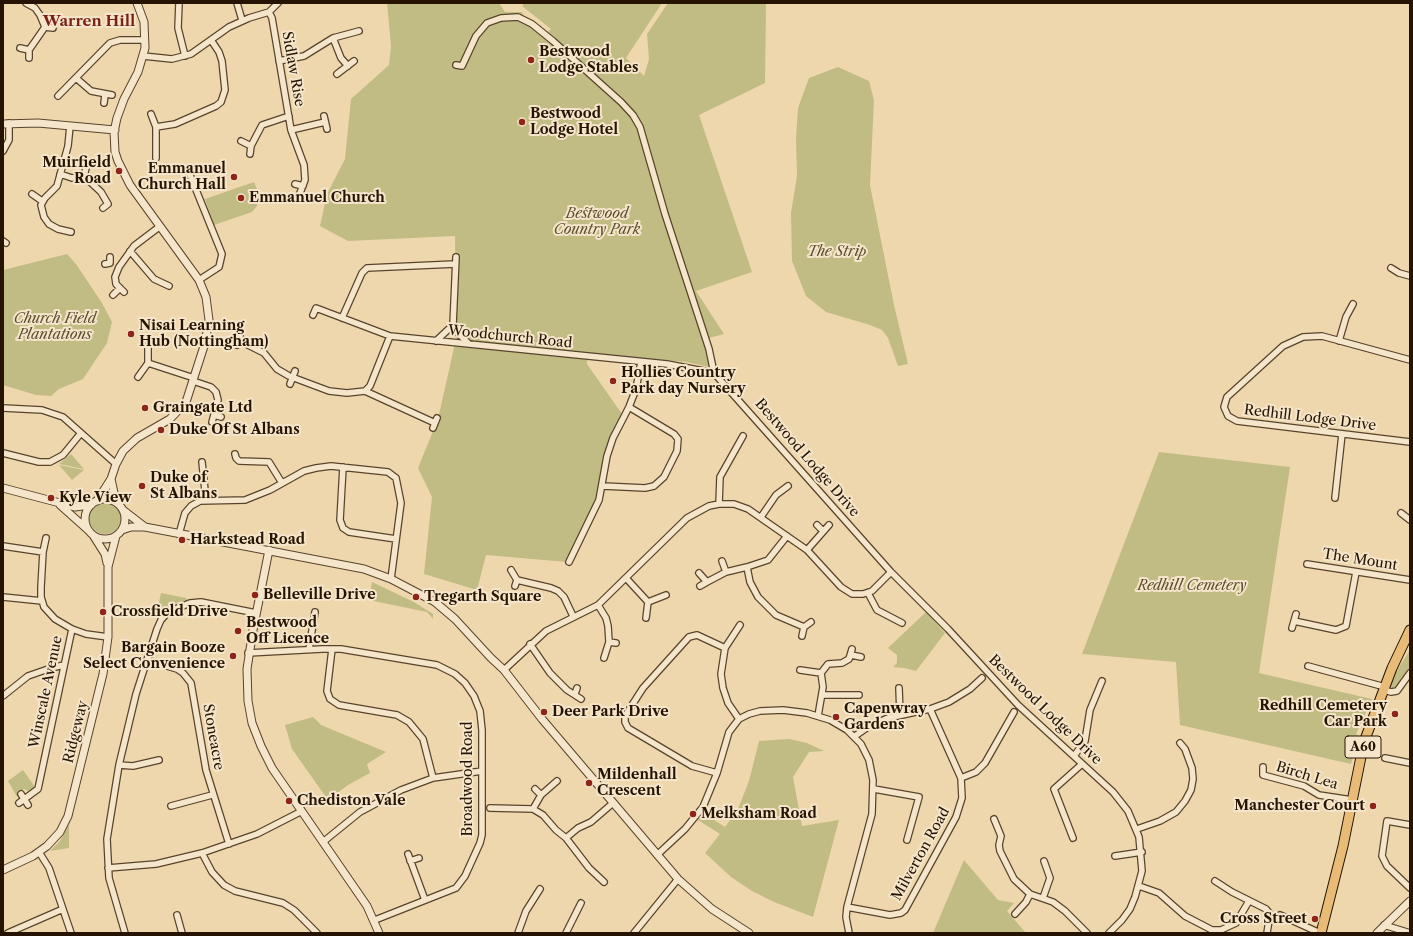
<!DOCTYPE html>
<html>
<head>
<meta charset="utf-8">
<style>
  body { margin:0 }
  #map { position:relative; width:1413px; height:936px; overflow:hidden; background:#efd7ad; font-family:"Libre Caslon Text",serif }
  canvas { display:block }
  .frame { position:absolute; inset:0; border:4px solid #261301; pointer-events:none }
</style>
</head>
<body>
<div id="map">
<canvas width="1413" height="936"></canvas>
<div class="frame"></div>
</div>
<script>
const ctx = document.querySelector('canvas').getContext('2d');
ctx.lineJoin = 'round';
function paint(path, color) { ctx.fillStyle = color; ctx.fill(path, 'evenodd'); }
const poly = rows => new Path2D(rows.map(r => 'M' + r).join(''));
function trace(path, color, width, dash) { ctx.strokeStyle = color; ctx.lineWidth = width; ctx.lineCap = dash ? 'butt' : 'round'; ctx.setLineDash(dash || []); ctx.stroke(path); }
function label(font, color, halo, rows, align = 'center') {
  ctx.font = font + ' "Libre Caslon Text",serif'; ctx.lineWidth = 4; ctx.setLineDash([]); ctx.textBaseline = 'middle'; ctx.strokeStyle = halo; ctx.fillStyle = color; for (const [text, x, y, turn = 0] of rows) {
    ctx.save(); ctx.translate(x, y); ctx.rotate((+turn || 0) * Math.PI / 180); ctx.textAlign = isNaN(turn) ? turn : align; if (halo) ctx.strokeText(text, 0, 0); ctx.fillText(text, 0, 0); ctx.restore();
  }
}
paint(poly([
  [387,3,499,3,505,12,522,12,523,15,548,32,551,29,522,6,524,3,662,3,626,58,644,76,649,59,647,34,668,3,766,3,765,83,699,115,752,272,696,291,724,334,709,338,718,369,686,362,588,353,587,364,622,414,608,445,604,459,599,493,592,510,567,562,486,555,477,590,424,574,432,497,418,468,438,419,458,330,456,325,455,236,348,241,320,226,327,194,345,159,351,99,389,65,391,46],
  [838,67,869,81,874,100,870,185,894,305,908,364,898,366,888,338,882,330,870,325,826,312,806,296,792,261,791,213,797,176,796,138,798,108,809,78],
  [254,182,259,194,259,200,257,206,252,212,214,225,205,199],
  [67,254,76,264,102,303,112,322,107,343,83,379,59,389,51,396,36,395,3,385,3,270],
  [1159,452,1290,467,1259,673,1372,699,1356,734,1359,736,1351,764,1180,725,1176,662,1082,654],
  [71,454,84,469,59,464],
  [59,465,84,470,72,480],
  '89 518a16 16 0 1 1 32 0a16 16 0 1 1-32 0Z',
  [372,582,414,602,433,614,433,619,427,612,369,600],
  [161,593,186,598,187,600,174,604,159,615,157,611],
  [926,612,945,633,916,671,904,668,893,667,897,663,897,655,888,648],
  [1410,650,1410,668,1396,689,1392,690,1391,685,1397,670],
  [313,717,321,725,386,752,367,764,370,773,348,785,328,800,292,749,285,725],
  [789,739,807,743,824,751,809,752,793,777,802,826,839,820,813,917,774,902,752,891,731,877,705,853,720,834,698,820,703,813,725,827,738,809,749,781,759,741],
  [23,770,35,787,28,791,24,789,18,792,17,797,8,781],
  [69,825,69,848,50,851,60,841],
  [964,860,998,900,1014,903,1007,911,1026,933,933,933]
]), '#c1bc84');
const minor = poly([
  [26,3,35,8,40,15,45,27,29,50],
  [179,3,178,28,185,56],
  [237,3,242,20],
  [269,12,272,18,291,130,304,165,305,180,300,193],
  [45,27,53,28],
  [333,38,341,58,348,66],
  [20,48,29,50,29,58],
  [143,56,172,59,191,54,229,27,249,18,269,12,278,3],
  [279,61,304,56,333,38,359,31],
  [456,65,462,66,476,36,487,23,501,18,518,17,532,24,553,41,621,102,633,115,640,127,665,214,709,349,714,373,891,572,948,629,1018,705,1113,792,1128,811,1139,837,1142,871,1135,897,1130,909,1122,920,1109,933],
  [337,74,354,61],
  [76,78,91,91,112,95],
  [58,96,110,43,120,40,145,40],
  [104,103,105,95],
  [151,114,156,127,156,158],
  [324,116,327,129],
  [70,126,68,146,57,186,45,198,41,205,44,217,49,224,58,229,71,232],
  [156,127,175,124,216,106,221,102,225,90,222,61,219,52,211,40],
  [291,130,325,122],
  [241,141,251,146],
  [3,151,9,140,9,123],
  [250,154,251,146,262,125,289,116],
  [60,174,72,178,81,176,86,178,101,192,108,204,103,208],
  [190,175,222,254,219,267,199,280],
  [84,177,86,168],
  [295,184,303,186],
  [32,194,42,201],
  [3,241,6,243],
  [130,251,154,279,169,286],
  [105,264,110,263,110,257],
  [1391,268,1399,273,1410,276],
  [124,292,116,284,115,277,119,267,134,246,159,227],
  [113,295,119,289],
  [313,315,316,308,390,336,667,364,714,373],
  [342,318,362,273,367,268,455,264],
  [453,325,457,332,468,343],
  [240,341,264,353,277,369,289,376,329,391,347,393,365,391,435,423],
  [436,341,453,325,456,257],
  [1339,341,1346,317,1353,304],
  [237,345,240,341,240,333],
  [1410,360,1322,336,1303,337,1283,346,1227,397,1224,407,1228,416,1237,421,1410,442],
  [148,363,194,378],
  [138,377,148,363,148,346],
  [193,381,211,387,216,392,218,400,212,422],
  [290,384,295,371],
  [365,391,370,386,390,336],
  [3,408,42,410,63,417,116,464],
  [214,415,221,417],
  [433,428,437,418],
  [3,453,39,462,50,462,63,455,81,433],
  [235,454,236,458,239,461,269,462,282,483],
  [202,462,206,500],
  [343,467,340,520,343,528,349,532,396,539],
  [603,486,645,488,654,486,664,477,677,451,678,439,674,434,629,407],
  [1335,498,1342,434],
  [719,504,720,477,743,436],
  [1401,513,1410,520],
  [761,517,776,495,788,486],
  [817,525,823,531],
  [179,534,185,513,191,506,200,501,245,500,270,490,304,471,316,468,331,466,388,472,396,478,401,503,391,579],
  [46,538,43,552,41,587,41,597,44,607,55,619,72,629,86,634,108,637],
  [3,546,43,552],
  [807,550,829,525],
  [722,561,726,572],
  [569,562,599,500,607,456,613,438,629,407,636,389,641,362],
  [1307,564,1410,580],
  [747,567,750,582,758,597,776,615,804,627],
  [511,570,517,580,515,586],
  [699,573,707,582,700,586],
  [626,578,648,602,646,618],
  [517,580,551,588,558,591,564,597,573,616],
  [707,582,726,572,747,567,768,560,787,536],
  [868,593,877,610,902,623],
  [3,597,42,601],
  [648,602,666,595],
  [598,605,606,618,608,626,609,642,604,658],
  [1294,621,1336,630,1346,626,1356,572],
  [1292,628,1296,614],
  [802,636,804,627,811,622],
  [609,642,616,643],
  [530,644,550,673,567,690,581,699],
  [309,649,315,612],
  [332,649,327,691,330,699,339,705,397,715,409,722,423,739,433,778],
  [248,653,322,649,341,649,437,665,455,674,465,683,474,696,480,711,482,730,482,835,480,843,465,876,456,888,375,920],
  [851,655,861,657],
  [147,660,177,669,183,673,191,683,206,770,229,844],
  [1308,666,1385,687],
  [504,670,546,631,598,605,687,518,709,506,719,504,734,504,748,509,807,550,841,587,852,594,863,594,872,591,891,572],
  [800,670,821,673],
  [821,673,828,664,842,663,849,659,852,649],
  [899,688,900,715],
  [1384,690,1391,692,1397,691,1410,673],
  [575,694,577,688],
  [822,695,859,695],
  [3,696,28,676,51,668,64,665],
  [818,716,823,687,821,673],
  [739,719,728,703,723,688,721,674,725,648,740,625],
  [855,736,868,727,888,718,930,709,949,702,970,689,982,678],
  [1074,756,1085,741,1090,710,1102,681],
  [1385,758,1410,763],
  [119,765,133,766,159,760],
  [1263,767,1263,775,1304,786,1319,795,1352,800],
  [717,773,692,766,628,728,625,722,625,716,643,688,689,637,697,635,725,648],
  [961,778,976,772,985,763,1014,712],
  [535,789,541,795],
  [874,789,919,797,907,840],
  [21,794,28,805],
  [19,803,38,789,72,629],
  [171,806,212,795],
  [490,808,533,809,543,815,556,830,566,838,589,868,604,882],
  [533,809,541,795,557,781],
  [994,819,1001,836,999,845,1000,851,1014,879,1030,894,1053,902,1065,911,1087,933],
  [1410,825,1387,821,1382,856,1387,866,1410,888],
  [1137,829,1160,821,1176,812,1185,801,1191,790,1193,779,1192,768,1185,749,1180,743],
  [566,838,578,828,591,822,613,803],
  [1073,838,1054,789,1082,764],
  [323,842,360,812,401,790,433,778,482,771],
  [39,852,49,868,71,933],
  [202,853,212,872,224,885,235,891,283,903,294,910,317,933],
  [408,854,425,900],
  [657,855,685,829,703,807,717,773,729,732,739,719,749,714,760,711,783,710,807,713,830,720,847,730,861,744,869,760,873,780,872,814,847,907,846,917,849,933],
  [1115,856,1142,852],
  [410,861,419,858],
  [108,868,156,864,202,853,257,834,302,811],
  [1215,881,1232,892,1266,909,1270,914,1267,933],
  [1139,886,1159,893,1185,916,1212,930,1221,930,1236,923,1249,901],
  [1043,898,1050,878,1044,861],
  [847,907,890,915,901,913,905,910,956,817,962,798,961,778,930,709],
  [1015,914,1026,902,1030,894],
  [177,915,182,933],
  [1280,915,1320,933],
  [1384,925,1410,933],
  [8,933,63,909],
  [125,933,109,878,107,839,119,765,136,694,157,629,161,620,168,612,190,603,201,602,256,613],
  [518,933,526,911,540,889],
  [566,933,581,903],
  [634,933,678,879]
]);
const tertiary = poly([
  [3,124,38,123,115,130],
  [111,479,116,502],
  [3,488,75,507,91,505],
  '85 519a20 20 0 1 1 40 0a20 20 0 1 1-40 0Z',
  [97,501,111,479,116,464,123,451,137,438,170,419,186,402,205,343,209,320,206,297,199,280,130,185,118,161,115,152,114,132,117,118,124,99,138,72,145,48,144,22,137,3],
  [60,505,88,530],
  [123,510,145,527],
  [122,530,131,527,145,527,364,569,391,579,435,602,455,619,491,658,504,670,542,719,678,879,712,909,749,933],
  [93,535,105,554,107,563],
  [269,550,253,630,247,669,248,701,252,723,261,746,272,768,367,906,379,933],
  [3,870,33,856,47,846,60,832,68,816,103,674,108,637,108,567,116,536],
  [1377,933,1410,901]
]);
const trunk = poly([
  [1321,933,1343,846,1364,742,1392,668,1410,630]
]);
trace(minor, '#58442c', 8);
trace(tertiary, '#58442c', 9);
trace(trunk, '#261301', 11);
trace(minor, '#f5e5ca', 5.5);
trace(tertiary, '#f5e5ca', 7);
trace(trunk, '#e8bc76', 9);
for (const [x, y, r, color] of [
  [531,60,4,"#8f2418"],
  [522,122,4,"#8f2418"],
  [119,171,4,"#8f2418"],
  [234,177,4,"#8f2418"],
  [241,198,4,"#8f2418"],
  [131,334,4,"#8f2418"],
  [613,381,4,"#8f2418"],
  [145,408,4,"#8f2418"],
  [161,430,4,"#8f2418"],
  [142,486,4,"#8f2418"],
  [51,498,4,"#8f2418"],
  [182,540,4,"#8f2418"],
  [255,595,4,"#8f2418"],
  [416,597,4,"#8f2418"],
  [103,612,4,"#8f2418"],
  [238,631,4,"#8f2418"],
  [233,656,4,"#8f2418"],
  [544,712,4,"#8f2418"],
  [1395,714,4,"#8f2418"],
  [836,717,4,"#8f2418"],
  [589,783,4,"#8f2418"],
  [289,801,4,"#8f2418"],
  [1373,806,4,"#8f2418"],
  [693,814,4,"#8f2418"],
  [1315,919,4,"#8f2418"]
]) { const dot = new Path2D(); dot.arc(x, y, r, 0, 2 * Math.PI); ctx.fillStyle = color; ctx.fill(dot); trace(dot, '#f5e5ca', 1.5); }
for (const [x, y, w] of [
  [1363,747,36]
]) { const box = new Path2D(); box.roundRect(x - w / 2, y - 11, w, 22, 3); ctx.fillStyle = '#f5e5ca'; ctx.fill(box); trace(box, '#261301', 1); }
label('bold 13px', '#261301', null, [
  ["A60",1363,747]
]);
label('bold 14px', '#261301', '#f5e5ca', [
  ["Bestwood",539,52],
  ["Lodge Stables",539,68],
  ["Bestwood",530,114],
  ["Lodge Hotel",530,130],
  ["Muirfield",111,163,"right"],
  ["Road",111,179,"right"],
  ["Emmanuel",226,169,"right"],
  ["Church Hall",226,185,"right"],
  ["Emmanuel Church",249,198],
  ["Nisai Learning",139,326],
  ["Hub (Nottingham)",139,342],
  ["Hollies Country",621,373],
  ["Park day Nursery",621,389],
  ["Graingate Ltd",153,408],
  ["Duke Of St Albans",169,430],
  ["Duke of",150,478],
  ["St Albans",150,494],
  ["Kyle View",59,498],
  ["Harkstead Road",190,540],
  ["Belleville Drive",263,595],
  ["Tregarth Square",424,597],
  ["Crossfield Drive",111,612],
  ["Bestwood",246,623],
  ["Off Licence",246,639],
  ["Bargain Booze",225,648,"right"],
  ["Select Convenience",225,664,"right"],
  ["Redhill Cemetery",1387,706,"right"],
  ["Car Park",1387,722,"right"],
  ["Capenwray",844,709],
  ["Gardens",844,725],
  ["Deer Park Drive",552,712],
  ["Mildenhall",597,775],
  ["Crescent",597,791],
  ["Chediston Vale",297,801],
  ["Manchester Court",1365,806,"right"],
  ["Melksham Road",701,814],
  ["Cross Street",1307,919,"right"]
], 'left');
label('14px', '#261301', '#f5e5ca', [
  ["Sidlaw Rise",293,69,80],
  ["Woodchurch Road",510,337,6],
  ["Redhill Lodge Drive",1310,418,7],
  ["Bestwood Lodge Drive",807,458,49],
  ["The Mount",1360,560,9],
  ["Winscale Avenue",46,692,-78],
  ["Bestwood Lodge Drive",1045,710,44],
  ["Ridgeway",76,732,-76],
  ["Stoneacre",213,737,80],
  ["Birch Lea",1307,776,17],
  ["Broadwood Road",468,779,-90],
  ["Milverton Road",921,854,-61]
]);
label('italic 14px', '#5c4e2f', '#f5e5ca', [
  ["Bestwood",597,214],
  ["Country Park",597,230],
  ["The Strip",837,252],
  ["Church Field",55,319],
  ["Plantations",55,335],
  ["Redhill Cemetery",1192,586]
]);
label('bold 15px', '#7a1f14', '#f5e5ca', [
  ["Warren Hill",89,22]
]);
</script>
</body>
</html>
